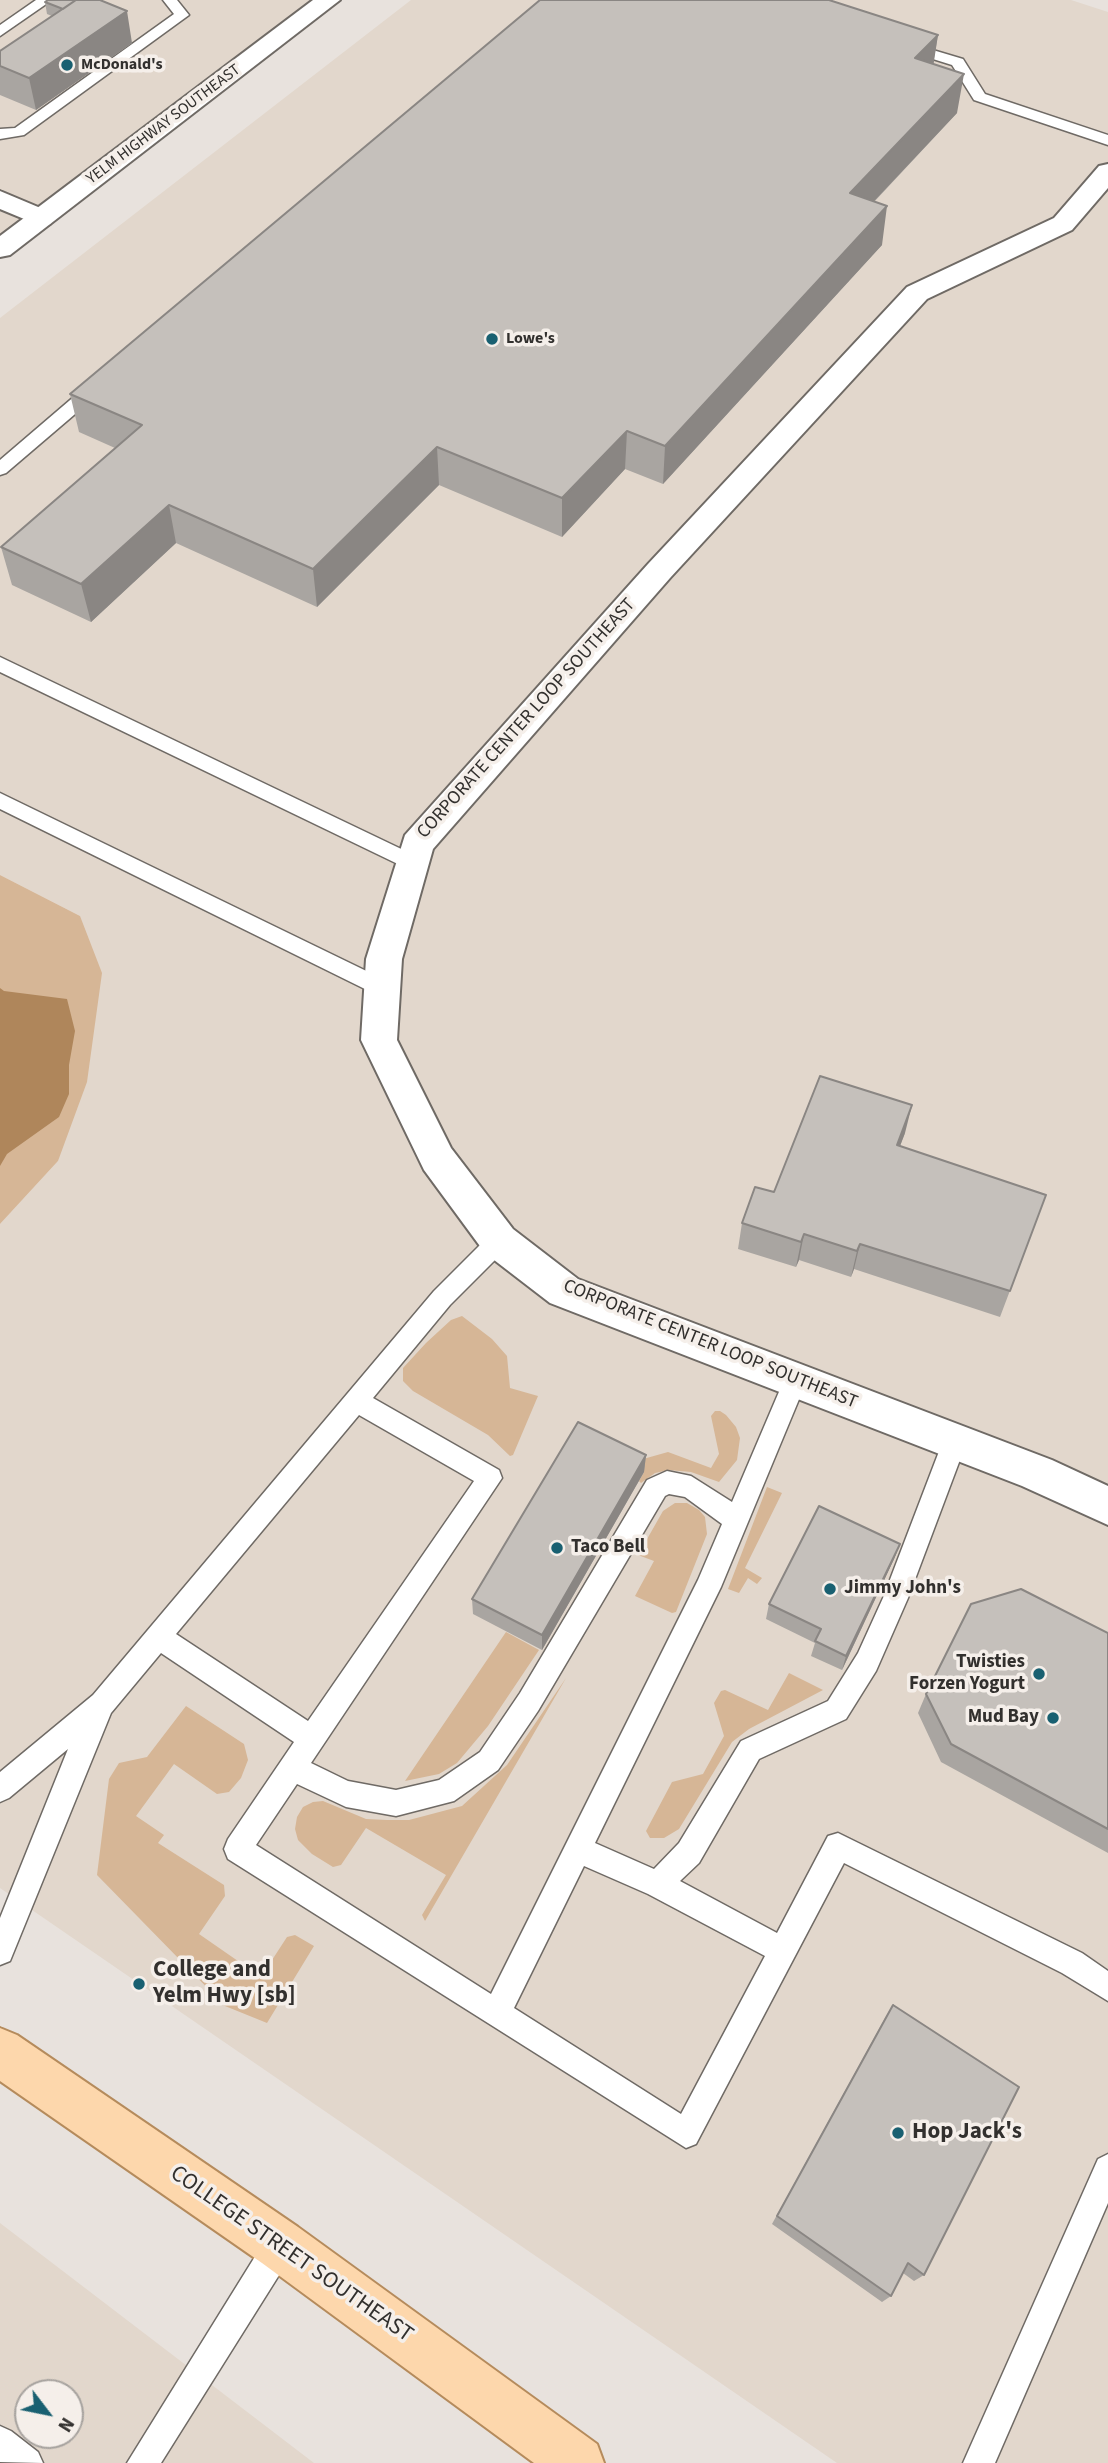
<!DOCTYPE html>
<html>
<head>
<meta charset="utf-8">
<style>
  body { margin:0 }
  #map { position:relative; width:1108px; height:2463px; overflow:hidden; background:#e8e2dd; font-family:"Source Sans 3",sans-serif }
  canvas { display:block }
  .north { position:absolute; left:14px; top:2379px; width:70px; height:70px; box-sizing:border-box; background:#f5efea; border:2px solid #a7a39f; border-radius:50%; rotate:122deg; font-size:19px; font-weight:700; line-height:28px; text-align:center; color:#32302e }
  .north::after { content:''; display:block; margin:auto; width:24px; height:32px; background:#196071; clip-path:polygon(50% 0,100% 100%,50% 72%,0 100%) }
</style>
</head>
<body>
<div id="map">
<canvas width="1108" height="2463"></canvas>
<div class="north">N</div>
</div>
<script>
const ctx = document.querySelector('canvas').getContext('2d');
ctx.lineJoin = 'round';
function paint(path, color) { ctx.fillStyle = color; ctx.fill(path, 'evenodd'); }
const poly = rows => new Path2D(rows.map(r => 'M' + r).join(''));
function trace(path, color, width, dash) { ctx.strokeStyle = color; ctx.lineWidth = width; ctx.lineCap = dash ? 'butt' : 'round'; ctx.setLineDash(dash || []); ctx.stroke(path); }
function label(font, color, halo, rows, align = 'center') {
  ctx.font = font + ' "Source Sans 3",sans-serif'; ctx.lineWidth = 7; ctx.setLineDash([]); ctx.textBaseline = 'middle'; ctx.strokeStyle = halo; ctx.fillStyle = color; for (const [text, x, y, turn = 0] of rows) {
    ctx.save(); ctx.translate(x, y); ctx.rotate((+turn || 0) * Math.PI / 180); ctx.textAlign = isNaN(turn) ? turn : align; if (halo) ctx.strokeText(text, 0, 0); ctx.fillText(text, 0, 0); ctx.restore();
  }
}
paint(poly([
  [0,0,328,0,0,249],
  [411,0,1071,0,1108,12,1108,2463,837,2463,0,1888,0,1224,58,1161,80,916,0,875,0,318],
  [0,2223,314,2463,0,2463],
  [28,2393,70,2393,70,2435,28,2435]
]), '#e2d7cc');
paint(poly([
  [0,875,80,916,102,973,87,1082,58,1161,0,1224],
  [462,1316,492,1339,507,1356,510,1388,538,1396,513,1455,510,1456,488,1435,413,1391,403,1381,403,1368,426,1343,451,1320],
  [715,1411,720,1411,726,1415,736,1427,740,1438,737,1460,719,1482,691,1472,669,1470,655,1473,641,1483,639,1481,644,1472,636,1461,668,1452,711,1468,719,1454,711,1416],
  [767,1487,782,1493,745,1568,762,1578,757,1584,748,1578,739,1593,728,1589],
  [675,1503,687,1503,699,1510,705,1517,707,1534,676,1612,672,1613,635,1596,654,1561,638,1555,663,1511],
  [506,1632,539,1650,488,1726,457,1763,439,1774,405,1781],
  [789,1673,823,1690,749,1729,732,1742,679,1829,664,1838,650,1838,646,1831,672,1782,703,1774,724,1736,714,1703,721,1691,725,1690,768,1710],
  [566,1678,425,1921,422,1915,446,1875,366,1828,341,1865,333,1867,312,1854,298,1840,295,1829,297,1817,303,1807,313,1802,323,1801,366,1819,387,1820,409,1820,462,1806,507,1765],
  [186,1706,244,1744,248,1760,241,1778,229,1792,217,1794,174,1764,136,1816,164,1835,158,1843,224,1885,225,1896,199,1934,261,1977,287,1937,295,1935,314,1946,267,2023,225,2006,97,1875,109,1779,119,1763,147,1757]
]), '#d6b696');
paint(poly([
  [0,988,4,991,67,999,75,1031,69,1065,69,1094,59,1117,7,1154,0,1166]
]), '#af865b');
const service = poly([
  [36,0,52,0,0,36,0,25,36,0],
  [163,0,177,0,189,15,24,135,0,139,0,129,15,128,174,14,163,0],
  [906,42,963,59,985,94,1108,135,1108,145,974,100,952,65,901,49,899,46,906,42],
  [96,382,102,383,104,387,102,391,6,473,0,475,0,460,90,383,96,382],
  [0,657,418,857,421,862,418,867,411,870,404,867,0,672,0,657],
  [0,793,389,982,393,988,389,994,382,996,375,994,0,809,0,793],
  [499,1231,507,1234,510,1241,507,1248,450,1305,373,1398,499,1470,502,1478,311,1763,348,1781,396,1790,439,1780,480,1752,520,1693,647,1480,667,1471,691,1476,732,1502,787,1373,795,1369,803,1373,807,1380,721,1587,595,1843,654,1869,679,1843,741,1741,828,1701,858,1653,883,1598,943,1441,946,1433,955,1430,964,1433,967,1441,908,1598,876,1671,846,1719,759,1759,699,1863,680,1881,777,1933,828,1836,838,1833,1082,1953,1108,1971,1108,2001,1062,1973,844,1863,696,2144,686,2148,228,1859,224,1849,228,1839,294,1742,161,1653,111,1713,10,1961,0,1965,0,1918,68,1749,9,1798,0,1802,0,1772,93,1695,434,1291,491,1234,499,1231],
  [359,1415,474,1481,308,1721,176,1634,359,1415],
  [669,1494,685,1497,722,1524,698,1580,491,1994,256,1845,297,1784,346,1807,396,1816,454,1801,498,1770,538,1711,665,1496,669,1494],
  [584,1866,648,1894,765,1956,681,2114,514,2008,584,1866],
  [1108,2154,1108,2203,995,2463,963,2463,1098,2159,1108,2154],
  [280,2230,291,2234,295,2245,291,2256,161,2463,127,2463,269,2234,280,2230],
  [0,2426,11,2431,38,2452,43,2463,0,2462,0,2426]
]);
const minor = poly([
  [1108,164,1108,188,1072,230,927,299,670,578,433,849,402,959,397,1040,451,1148,513,1229,578,1279,1052,1460,1108,1486,1108,1525,1022,1486,550,1303,485,1253,424,1170,361,1040,366,959,405,835,648,564,907,287,1054,218,1099,166,1108,164],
  [0,191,50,212,54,218,50,224,41,226,0,209,0,191]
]);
const secondary = poly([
  [313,0,340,0,10,255,0,257,0,236,313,0]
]);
const primary = poly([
  [0,2028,17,2035,298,2227,597,2444,604,2463,534,2463,262,2263,0,2081,0,2028]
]);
trace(service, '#6f6a65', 3);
trace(minor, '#6f6a65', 4);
trace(secondary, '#6f6a65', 4);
trace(primary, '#b58b5c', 4);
paint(service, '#fff');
paint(minor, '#fff');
paint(secondary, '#fff');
paint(primary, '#fdd7ac');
paint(poly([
  [48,0,132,43,36,110,0,95,0,51,52,16,47,14,45,2],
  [938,35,933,64,957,113,874,202,882,245,663,484,625,469,562,537,439,485,317,607,176,543,91,622,12,585,1,547,115,448,79,432,70,394],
  [905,1133,900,1146,1046,1195,1000,1317,854,1269,851,1277,799,1260,796,1267,738,1249,742,1223,774,1192],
  [646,1455,644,1472,542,1650,473,1614,472,1599],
  [900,1544,894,1559,842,1670,811,1656,815,1643,766,1619,769,1604],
  [1108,1633,1108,1853,941,1762,918,1713,926,1694],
  [893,2005,924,2275,914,2281,903,2273,891,2296,882,2302,772,2224,885,2018]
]), '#a9a5a1');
paint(poly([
  [127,11,132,43,36,110,29,78],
  [938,35,932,74,915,58],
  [964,74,957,113,845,232,850,193],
  [887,206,882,245,663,484,665,446],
  [627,431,625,469,562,537,562,498],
  [437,447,439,485,317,607,313,569],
  [169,505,176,543,91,622,81,584],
  [912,1105,905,1133,890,1172,897,1145],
  [804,1234,799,1260,796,1267,801,1242],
  [860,1244,854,1269,851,1277,857,1251],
  [646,1455,644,1472,542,1650,542,1635],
  [900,1544,894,1559,842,1670,846,1656]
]), '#8a8683');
const building = poly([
  [48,0,76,0,63,9,45,2,48,0],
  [76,0,100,0,127,11,29,78,0,66,0,51,76,0],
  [540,0,829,0,938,35,915,58,964,74,850,193,887,206,665,446,627,431,562,498,437,447,313,569,169,505,81,584,1,547,142,425,70,394,540,0],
  [820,1076,912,1105,897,1145,1046,1195,1010,1291,860,1244,857,1251,804,1234,801,1242,742,1223,755,1187,774,1192,820,1076],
  [578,1422,646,1455,542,1635,472,1599,578,1422],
  [819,1506,900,1544,846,1656,815,1641,821,1629,769,1604,819,1506],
  [1021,1589,1108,1633,1108,1829,951,1744,926,1694,971,1604,1021,1589],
  [893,2005,1019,2087,924,2275,908,2263,891,2296,777,2216,893,2005]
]);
paint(building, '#c5c0bb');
trace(building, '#8a8683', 2);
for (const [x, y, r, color] of [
  [67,65,7,"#196071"],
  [492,339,7,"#196071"],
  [557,1548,7,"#196071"],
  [830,1589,7,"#196071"],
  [1039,1674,7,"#196071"],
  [1053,1718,7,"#196071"],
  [139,1984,7,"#196071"],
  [898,2133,7,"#196071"]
]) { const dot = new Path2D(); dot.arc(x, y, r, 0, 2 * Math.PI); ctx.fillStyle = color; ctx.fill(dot); trace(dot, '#f5efea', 2.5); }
label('bold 16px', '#32302e', '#f5efea', [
  ["McDonald's",81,65],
  ["Lowe's",506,339]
], 'left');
label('16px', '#32302e', '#f5efea', [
  ["YELM HIGHWAY SOUTHEAST",164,125,-37]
]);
label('19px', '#32302e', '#f5efea', [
  ["CORPORATE CENTER LOOP SOUTHEAST",527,719,-48],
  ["CORPORATE CENTER LOOP SOUTHEAST",710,1345,22]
]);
label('bold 19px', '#32302e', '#f5efea', [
  ["Taco Bell",571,1548],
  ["Jimmy John's",844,1589],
  ["Twisties",1025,1663,"right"],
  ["Forzen Yogurt",1025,1685,"right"],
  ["Mud Bay",1039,1718,"right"]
], 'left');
label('bold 23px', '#32302e', '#f5efea', [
  ["College and",153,1971],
  ["Yelm Hwy [sb]",153,1997],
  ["Hop Jack's",912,2133]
], 'left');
label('23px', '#32302e', '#f5efea', [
  ["COLLEGE STREET SOUTHEAST",291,2255,35]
]);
</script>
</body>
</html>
